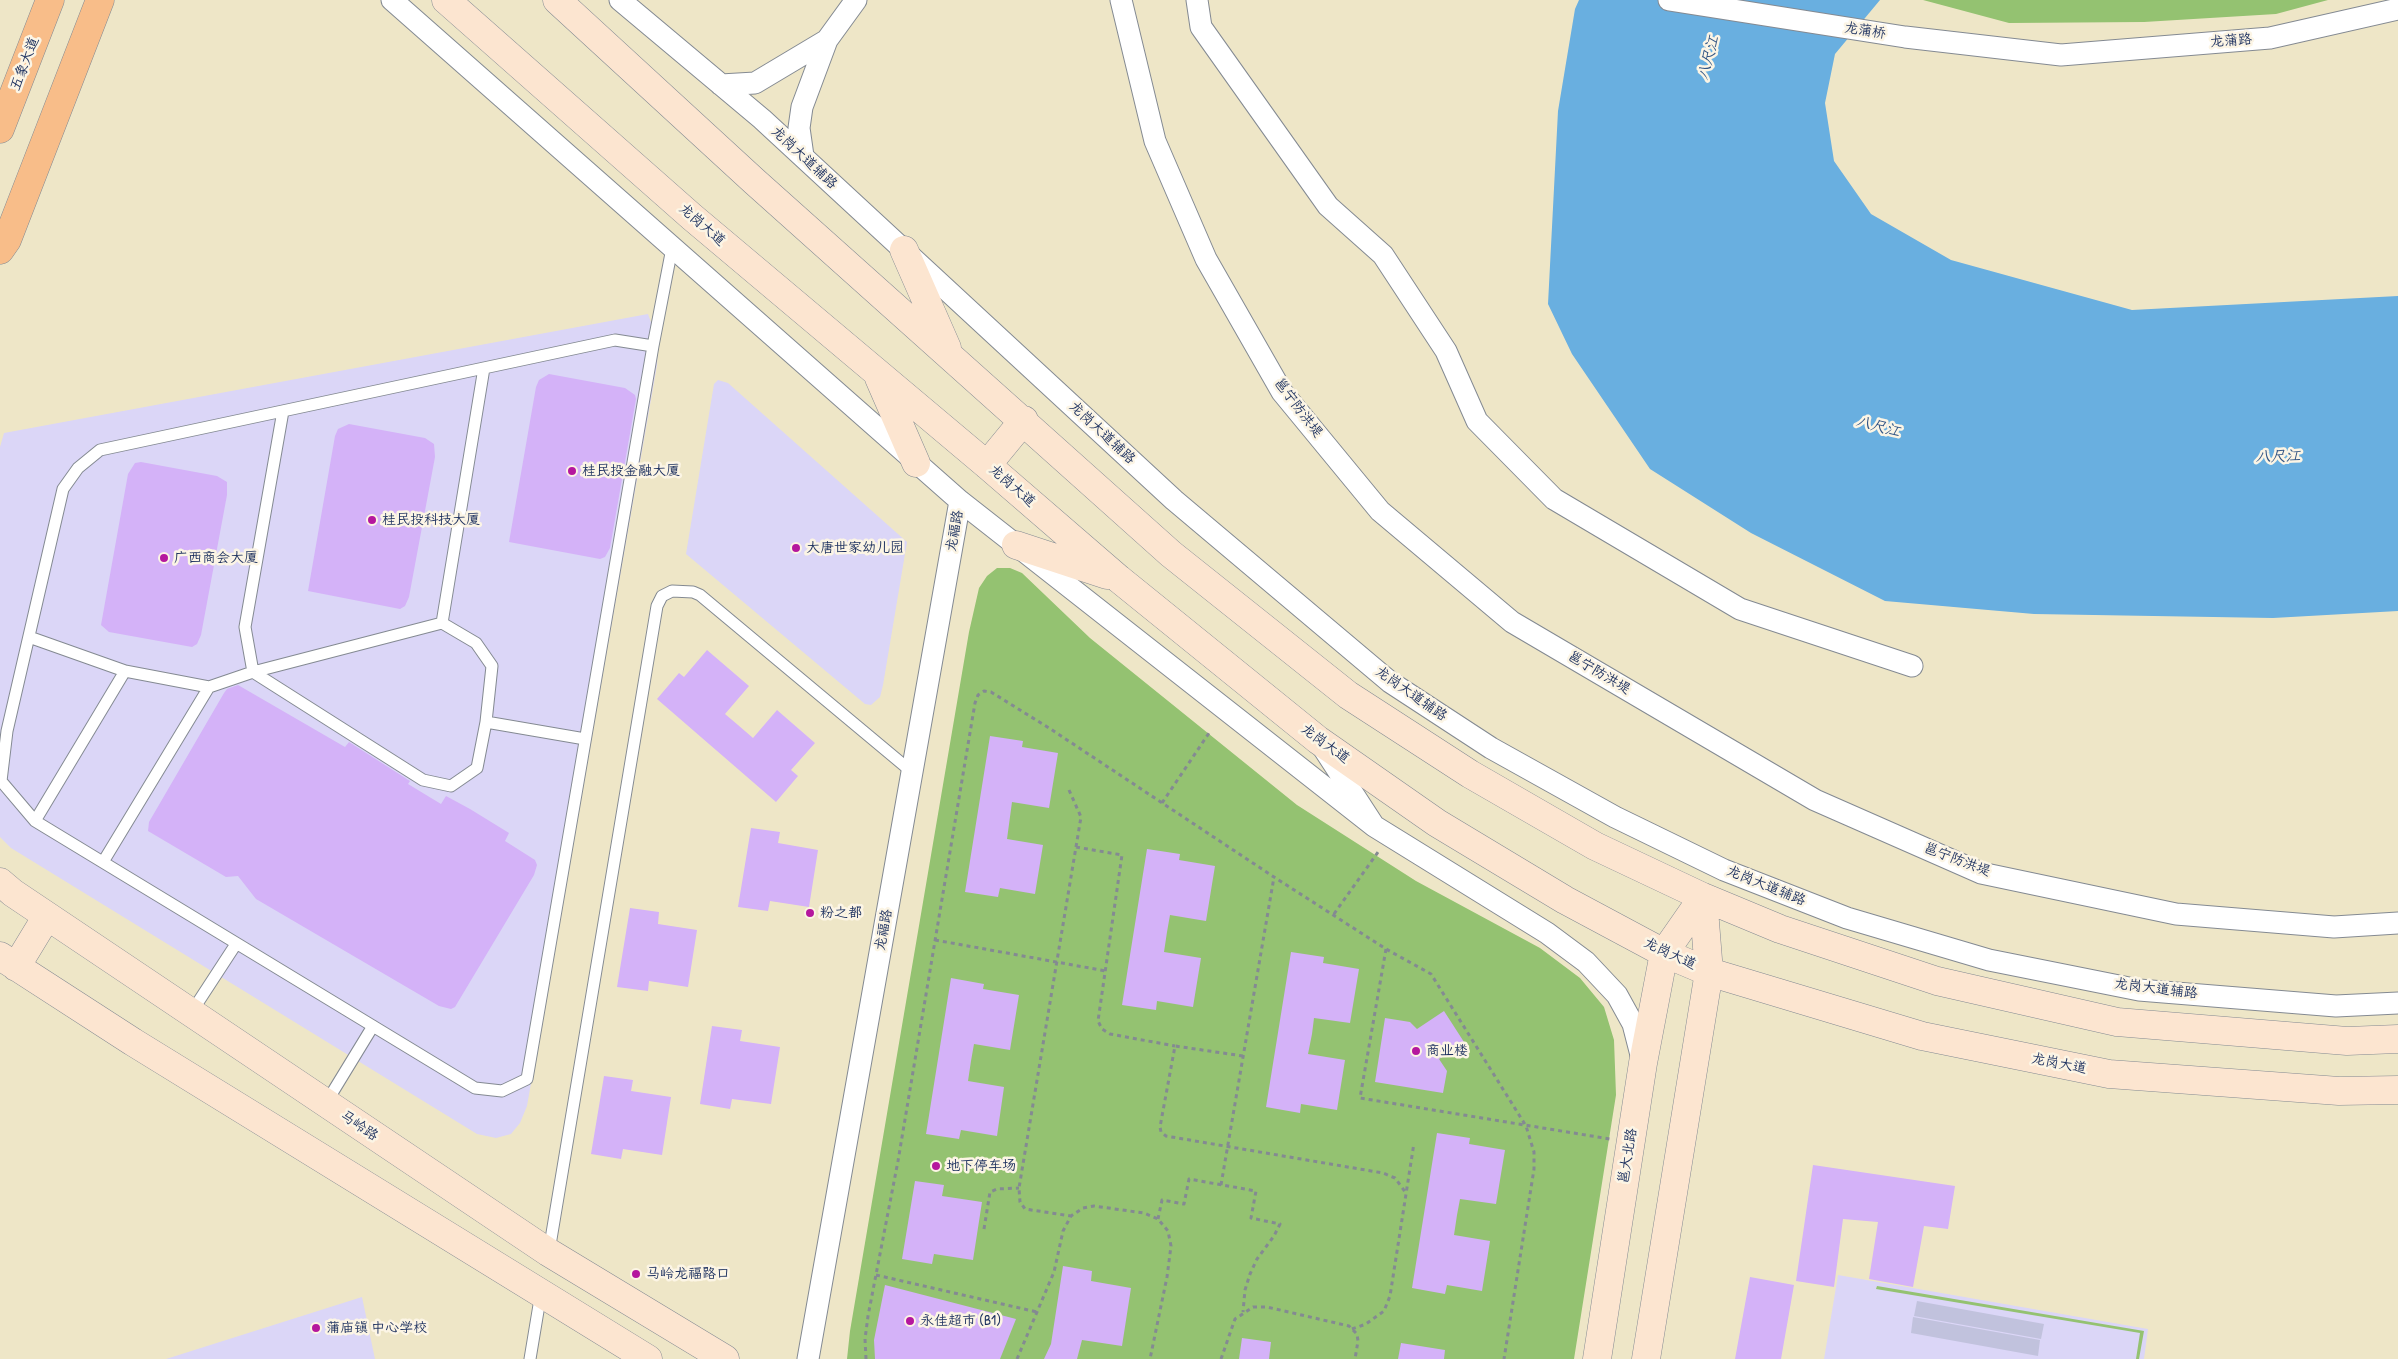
<!DOCTYPE html>
<html>
<head>
<meta charset="utf-8">
<style>
  body { margin:0 }
  canvas { display:block; background:#eee6c7 }
</style>
</head>
<body>
<canvas width="2398" height="1359"></canvas>
<script>
const ctx = document.querySelector('canvas').getContext('2d');
ctx.lineJoin = 'round';
function paint(path, color) { ctx.fillStyle = color; ctx.fill(path, 'evenodd'); }
const poly = rows => new Path2D(rows.map(r => 'M' + r).join(''));
function trace(path, color, width, dash) { ctx.strokeStyle = color; ctx.lineWidth = width; ctx.lineCap = dash ? 'butt' : 'round'; ctx.setLineDash(dash || []); ctx.stroke(path); }
function label(font, color, halo, rows, align = 'center') {
  ctx.font = font + ' "Patrick Hand","LXGW WenKai TC",sans-serif'; ctx.lineWidth = 5; ctx.setLineDash([]); ctx.textBaseline = 'middle'; ctx.strokeStyle = halo; ctx.fillStyle = color; for (const [text, x, y, turn = 0] of rows) {
    ctx.save(); ctx.translate(x, y); ctx.rotate((+turn || 0) * Math.PI / 180); ctx.textAlign = isNaN(turn) ? turn : align; if (halo) ctx.strokeText(text, 0, 0); ctx.fillText(text, 0, 0); ctx.restore();
  }
}
paint(poly([
  [648,314,658,342,657,365,527,1106,520,1123,511,1134,496,1138,477,1134,11,848,0,837,0,447,4,433],
  [718,380,728,383,907,542,883,685,880,697,871,705,865,704,686,554,714,384],
  [1838,1275,2148,1329,2144,1359,1824,1359],
  [362,1297,375,1359,166,1359]
]), '#dbd6f7');
paint(poly([
  [1917,1301,2044,1324,2041,1339,1914,1316],
  [1913,1317,2040,1340,2038,1356,1911,1333]
]), '#c1c2dd');
paint(poly([
  [1923,0,2328,0,2276,14,2144,22,2009,23],
  [997,568,1010,568,1022,573,1090,638,1297,805,1416,881,1540,948,1580,978,1604,1007,1614,1040,1616,1095,1574,1359,847,1359,850,1331,969,632,979,588,987,576],
  [1877,1286,2144,1331,2139,1359,2136,1359,2140,1333,1876,1289]
]), '#94c271');
paint(poly([
  [1579,0,1880,0,1835,54,1825,103,1834,161,1871,214,1951,260,2132,310,2398,296,2398,611,2273,618,2034,614,1885,601,1751,533,1650,469,1572,354,1548,304,1558,111,1575,9]
]), '#69afe0');
paint(poly([
  [549,374,625,388,635,395,636,399,610,548,605,557,600,559,509,542,536,387,539,380],
  [349,424,425,438,434,444,435,457,409,597,405,606,400,609,308,591,335,436,338,429],
  [141,462,217,476,227,482,227,495,201,635,197,644,192,647,109,632,101,625,128,474,135,463],
  [707,650,749,686,725,714,738,725,753,738,777,710,815,743,791,770,798,776,776,802,657,699,679,673,684,677],
  [238,685,345,747,349,742,410,781,408,784,441,804,446,796,470,809,509,833,505,841,535,860,537,865,534,875,455,1007,451,1009,439,1006,256,899,238,876,226,877,148,831,149,822,224,693,227,689],
  [990,736,1023,741,1022,747,1058,753,1049,808,1012,802,1007,839,1043,845,1035,894,1000,888,998,897,965,892],
  [751,828,780,832,778,843,818,850,809,907,770,901,768,911,738,907],
  [1147,849,1180,854,1179,860,1215,866,1206,921,1170,915,1167,932,1164,952,1201,958,1193,1007,1157,1001,1156,1010,1122,1005],
  [630,908,659,912,658,924,697,930,688,987,649,981,648,991,617,987],
  [1291,952,1324,957,1323,963,1359,969,1350,1023,1314,1018,1312,1034,1308,1054,1345,1060,1337,1110,1301,1104,1300,1113,1266,1107],
  [951,978,984,984,983,989,1019,995,1010,1050,974,1044,971,1061,968,1081,1004,1087,997,1136,961,1130,959,1139,926,1134],
  [1444,1011,1464,1042,1439,1059,1447,1071,1443,1093,1375,1082,1385,1018,1410,1022,1417,1029],
  [712,1026,742,1030,740,1041,780,1047,771,1104,732,1099,730,1109,700,1104],
  [604,1076,633,1080,631,1091,671,1097,662,1155,623,1149,621,1159,591,1154],
  [1437,1133,1470,1138,1469,1144,1505,1150,1496,1204,1460,1199,1457,1215,1454,1235,1490,1241,1482,1291,1447,1285,1445,1294,1412,1288],
  [1813,1165,1955,1186,1948,1229,1924,1226,1913,1287,1869,1279,1878,1222,1843,1219,1834,1287,1796,1281],
  [915,1181,944,1185,942,1196,982,1202,973,1260,934,1254,932,1264,902,1259],
  [1063,1266,1092,1271,1091,1281,1131,1288,1122,1346,1082,1340,1077,1359,1044,1359,1051,1344],
  [1750,1277,1794,1285,1781,1359,1735,1359],
  [885,1285,1016,1319,1000,1359,875,1359,874,1340],
  [1242,1338,1271,1342,1269,1359,1239,1359],
  [1401,1343,1445,1350,1444,1359,1398,1359]
]), '#d4b2f8');
const lane = poly([
  [653,346,615,340,100,450,78,468,63,489,7,731,1,781,35,821,475,1088,502,1091,527,1079,653,346,672,248],
  [442,623,484,368],
  [29,637,125,671],
  [486,722,477,768,451,786,423,780,253,672,442,623,476,643,492,666,486,722,585,739],
  [35,821,125,671,209,687,253,672,245,627,283,411],
  [103,862,209,687],
  [191,1013,236,944],
  [326,1103,373,1026],
  [549,1251,657,606,662,596,672,591,693,592,700,595,912,772],
  [530,1359,541,1293]
]);
const street = poly([
  [392,0,960,501,1374,826],
  [620,0,762,119,1174,500,1390,682,1491,748,1615,817,1724,870,1847,918,1989,960,2139,990,2336,1006,2398,1003],
  [1121,0,1155,141,1206,259,1282,392,1380,511,1512,622,1815,800,1981,873,2176,914,2334,927,2398,923],
  [1197,0,1201,27,1328,206,1383,255,1446,351,1477,421,1554,499,1740,609,1912,666],
  [1669,0,1905,37,2061,55,2270,38,2398,9],
  [827,40,856,0],
  [721,85,755,83,827,40,802,107,799,128,803,156],
  [1322,746,1374,826,1547,933,1586,962,1617,995,1633,1024,1642,1059],
  [808,1359,960,501]
]);
const secondary = poly([
  [446,0,692,217,987,465,1119,579,1318,740,1437,823,1565,900,1664,953,1709,972,1922,1036,2109,1074,2339,1091,2398,1090],
  [557,0,754,181,1171,554,1348,695,1470,774,1595,846,1703,897,1780,929,1937,981,2117,1022,2347,1041,2398,1039],
  [904,250,947,348],
  [879,378,916,463],
  [987,465,1024,420],
  [1016,545,1107,575],
  [0,882,13,893,548,1252,725,1359],
  [0,956,133,1042,648,1359],
  [16,967,47,916],
  [1597,1359,1643,1063,1664,953,1703,897],
  [1646,1359,1709,972,1703,897]
]);
const primary = poly([
  [0,129,50,0],
  [0,250,7,240,100,0]
]);
trace(lane, '#848a92', 13);
trace(street, '#848a92', 23);
trace(secondary, '#848a92', 29);
trace(primary, '#848a92', 29);
trace(poly([
  [1069,790,1081,817,1019,1188,1020,1202,1025,1209,1071,1216],
  [1162,803,1209,733],
  [1076,847,1122,855,1098,1021,1102,1029,1110,1034,1175,1046],
  [1334,914,1378,852],
  [935,940,1106,971],
  [1386,949,1360,1098,1610,1139],
  [1243,1056,1175,1046,1160,1127,1161,1132,1166,1136,1383,1173,1395,1178,1406,1193],
  [1221,1185,1274,877],
  [1158,1219,1162,1200,1184,1204,1189,1179,1256,1191,1251,1218,1280,1224,1274,1236,1257,1259,1250,1274,1245,1290,1243,1312],
  [984,1229,990,1192,997,1189,1019,1188],
  [876,1275,1037,1312],
  [1352,1329,1366,1324,1384,1311,1390,1296,1414,1143],
  [866,1359,865,1339,868,1316,898,1161,975,703,978,695,984,691,991,692,1049,728,1274,877,1386,949,1431,974,1526,1126,1534,1152,1534,1169,1504,1359],
  [1017,1359,1054,1272,1063,1231,1071,1216,1083,1208,1094,1206,1144,1213,1158,1219,1168,1231,1171,1246,1167,1277,1150,1359],
  [1221,1359,1235,1319,1253,1307,1267,1307,1349,1326,1357,1334,1358,1341,1355,1359]
]), '#848a92', 3, [4, 4]);
trace(lane, '#fff', 11);
trace(street, '#fff', 21);
trace(secondary, '#fce5d0', 28);
trace(primary, '#f8bd89', 28);
for (const [x, y, r, color] of [
  [572,471,5,"#b5179e"],
  [372,520,5,"#b5179e"],
  [796,548,5,"#b5179e"],
  [164,558,5,"#b5179e"],
  [810,913,5,"#b5179e"],
  [1416,1051,5,"#b5179e"],
  [936,1166,5,"#b5179e"],
  [636,1274,5,"#b5179e"],
  [910,1321,5,"#b5179e"],
  [316,1328,5,"#b5179e"]
]) { const dot = new Path2D(); dot.arc(x, y, r, 0, 2 * Math.PI); ctx.fillStyle = color; ctx.fill(dot); trace(dot, '#fcf5e5', 2); }
label('14px', '#1b2f5e', '#fcf5e5', [
  ["龙蒲桥",1865,31,9],
  ["龙蒲路",2231,41,-4],
  ["五象大道",25,64,-69],
  ["龙岗大道辅路",804,158,43],
  ["龙岗大道",702,225,41],
  ["邕宁防洪堤",1298,408,53],
  ["龙岗大道辅路",1102,433,43],
  ["龙岗大道",1012,486,41],
  ["龙福路",955,531,-80],
  ["邕宁防洪堤",1599,673,31],
  ["龙岗大道辅路",1411,694,35],
  ["龙岗大道",1325,744,36],
  ["邕宁防洪堤",1957,860,21],
  ["龙岗大道辅路",1766,886,22],
  ["龙福路",884,930,-80],
  ["龙岗大道",1670,954,25],
  ["龙岗大道辅路",2156,989,7],
  ["龙岗大道",2059,1064,11],
  ["马岭路",359,1126,34],
  ["邕大北路",1628,1156,-81]
]);
label('14px', '#1b2f5e', '#fcf5e5', [
  ["桂民投金融大厦",582,471],
  ["桂民投科技大厦",382,520],
  ["大唐世家幼儿园",806,548],
  ["广西商会大厦",174,558],
  ["粉之都",820,913],
  ["商业楼",1426,1051],
  ["地下停车场",946,1166],
  ["马岭龙福路口",646,1274],
  ["永佳超市 (B1)",920,1321],
  ["蒲庙镇 中心学校",326,1328]
], 'left');
label('italic 15px', '#325585', '#fcf5e5', [
  ["八尺江",1709,58,-75],
  ["八尺江",1878,427,15],
  ["八尺江",2278,457,-1]
]);
</script>
</body>
</html>
